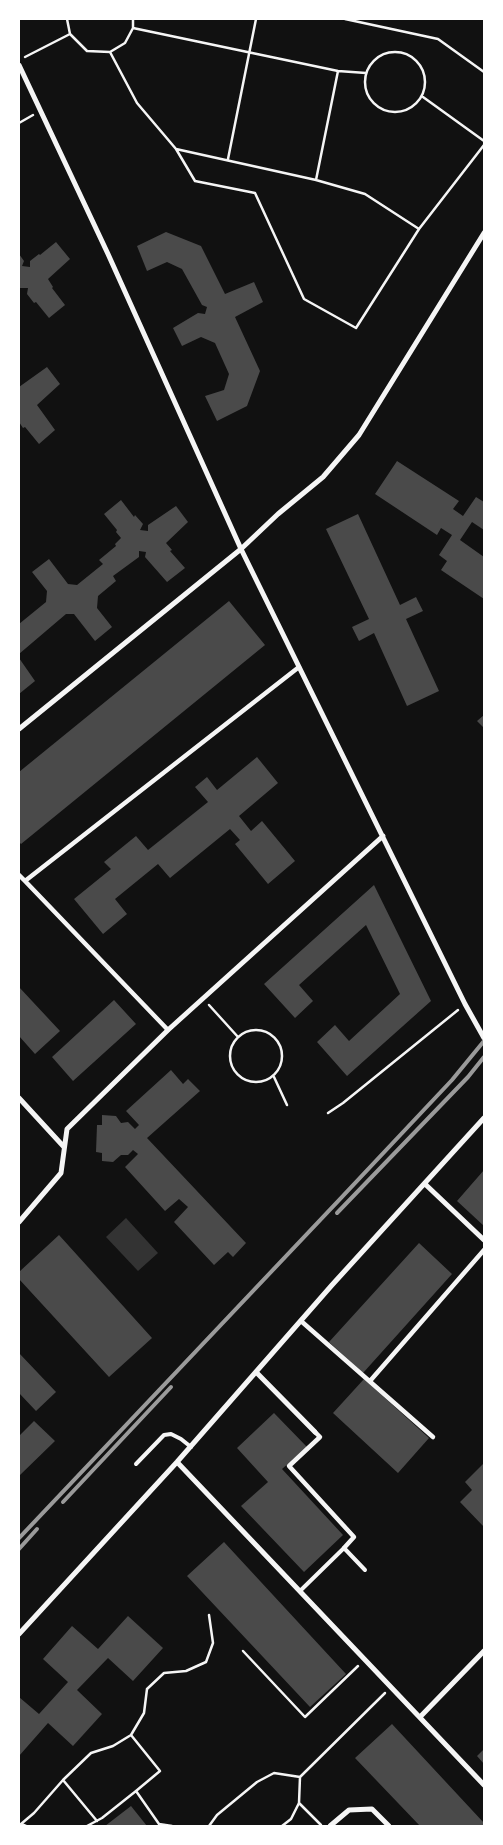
<!DOCTYPE html>
<html>
<head>
<meta charset="utf-8">
<style>
  body { margin:0 }
  #map { position:relative; width:503px; height:1845px; overflow:hidden; background:#111; font-family:"Crimson Pro",serif }
  canvas { display:block }
  .frame { position:absolute; inset:0; border:20px solid #fff; pointer-events:none }
</style>
</head>
<body>
<div id="map">
<canvas width="503" height="1845"></canvas>
<div class="frame"></div>
</div>
<script>
const ctx = document.querySelector('canvas').getContext('2d');
ctx.lineJoin = 'round';
function paint(path, color) { ctx.fillStyle = color; ctx.fill(path, 'evenodd'); }
const poly = rows => new Path2D(rows.map(r => 'M' + r).join(''));
function trace(path, color, width, dash) { ctx.strokeStyle = color; ctx.lineWidth = width; ctx.lineCap = dash ? 'butt' : 'round'; ctx.setLineDash(dash || []); ctx.stroke(path); }
paint(poly([
  [126,1218,158,1253,138,1271,106,1237]
]), '#333');
paint(poly([
  [166,232,201,246,225,294,254,282,263,302,235,317,260,371,247,406,217,421,205,396,224,390,229,374,215,343,201,337,182,346,173,328,198,313,205,314,207,307,202,305,182,269,167,262,147,271,137,246],
  [56,242,70,259,48,279,53,287,52,288,65,305,49,318,36,302,34,303,27,294,28,288,19,288,19,254,24,261,22,266,30,267,30,261,39,254,40,255],
  [47,367,60,384,37,405,55,430,39,444,25,427,23,428,19,422,19,387],
  [397,461,459,501,453,509,463,516,476,497,484,502,484,530,472,522,460,540,484,557,484,599,441,570,447,561,439,555,452,535,441,528,437,535,375,494],
  [121,500,134,517,135,515,143,524,140,530,148,531,148,525,176,506,188,522,166,543,172,550,170,551,185,568,167,582,145,557,146,552,139,551,139,557,113,576,116,581,98,596,97,608,112,627,95,641,74,614,66,614,19,654,19,624,46,602,47,591,32,572,49,559,68,584,77,585,103,564,99,560,116,546,115,544,121,538,116,532,117,530,104,514],
  [358,514,400,605,416,597,423,611,406,619,439,691,407,706,374,633,359,641,352,627,369,619,326,529],
  [229,601,265,645,21,844,19,842,19,772],
  [19,658,35,681,19,694],
  [484,715,484,728,477,721],
  [257,757,278,783,239,816,251,831,262,821,295,861,268,884,235,844,240,840,230,829,170,878,158,864,115,899,127,914,103,934,74,899,111,869,104,862,136,836,148,850,208,802,195,787,207,777,217,790],
  [374,885,431,1001,347,1076,317,1042,335,1025,349,1041,400,994,366,925,299,985,313,1001,295,1018,264,984],
  [19,987,60,1031,35,1054,19,1036],
  [114,1000,136,1024,73,1081,52,1057],
  [171,1070,183,1084,188,1079,200,1091,147,1138,246,1243,233,1257,228,1252,214,1265,174,1222,188,1207,179,1199,165,1211,125,1167,138,1154,133,1150,128,1155,121,1155,113,1162,102,1161,102,1153,96,1152,97,1125,102,1125,102,1115,116,1116,121,1123,128,1122,135,1129,139,1125,126,1111],
  [484,1170,484,1226,457,1201],
  [59,1235,152,1338,109,1377,19,1279,19,1272],
  [419,1243,452,1274,363,1373,329,1342],
  [19,1353,56,1392,36,1411,19,1393],
  [364,1379,429,1438,398,1473,333,1413],
  [274,1413,307,1447,282,1469,343,1535,304,1572,241,1506,268,1482,237,1448],
  [34,1421,55,1441,19,1476,19,1436],
  [484,1463,484,1527,460,1502,472,1490,465,1482],
  [224,1542,346,1674,310,1707,187,1576],
  [128,1616,163,1648,133,1681,108,1658,77,1690,102,1714,73,1746,48,1723,19,1756,19,1697,39,1714,68,1682,43,1659,72,1626,98,1649],
  [392,1724,484,1823,484,1826,420,1826,355,1758],
  [484,1749,484,1764,477,1756],
  [131,1806,147,1826,105,1826]
]), '#4a4a4a');
trace(poly([
  [67,19,70,34,87,51,110,52,125,43,133,28,133,19],
  [345,19,438,39,484,72],
  [133,28,338,71,366,73],
  '365 82a30 30 0 1 1 60 0a30 30 0 1 1-60 0Z',
  [110,52,137,103,176,149,195,181,255,193,304,299,356,328,419,229,484,145],
  [25,57,70,34],
  [423,97,484,141],
  [19,123,33,115],
  [176,149,316,180,365,194,419,229],
  [228,159,256,19],
  [316,180,338,71],
  [209,1005,238,1037],
  '230 1056a26 26 0 1 1 52 0a26 26 0 1 1-52 0Z',
  [274,1077,287,1105],
  [328,1113,343,1103,458,1010],
  [243,1651,305,1717,358,1666],
  [131,1735,160,1771,136,1791],
  [300,1777,385,1693],
  [63,1780,97,1821],
  [299,1803,321,1825],
  [21,1824,34,1813,63,1780,91,1753,113,1746,131,1735,144,1713,147,1689,164,1673,186,1671,206,1662,213,1643,209,1615],
  [19,1825,21,1824,26,1826],
  [87,1826,102,1818,136,1791,159,1824,172,1826],
  [209,1826,217,1815,257,1782,274,1773,300,1777,299,1803,291,1819,282,1826]
]), '#f5f5f5', 2.5);
trace(poly([
  [136,1464,164,1435,171,1434,181,1439,191,1447],
  [300,1591,344,1548,365,1570]
]), '#f5f5f5', 4);
trace(poly([
  [19,875,25,881],
  [168,1030,25,881,299,667],
  [301,1321,433,1437],
  [370,1381,484,1250],
  [315,1432,320,1437,289,1466,354,1537,344,1548]
]), '#f5f5f5', 4.5);
trace(poly([
  [19,65,108,254,241,549,465,1004,484,1038],
  [19,729,241,549,278,514,323,477,359,435,484,233],
  [19,1098,64,1147],
  [425,1184,484,1240],
  [19,1222,61,1173,67,1129,168,1030,383,836],
  [256,1372,315,1432],
  [177,1462,484,1785],
  [19,1634,177,1462,332,1285,484,1118],
  [420,1717,484,1651],
  [330,1826,349,1810,372,1809,389,1826]
]), '#f5f5f5', 5);
trace(poly([
  [337,1213,468,1077,484,1057],
  [63,1502,171,1387],
  [19,1538,339,1200,452,1080,484,1041],
  [19,1549,37,1529]
]), '#9a9a9a', 4);
</script>
</body>
</html>
